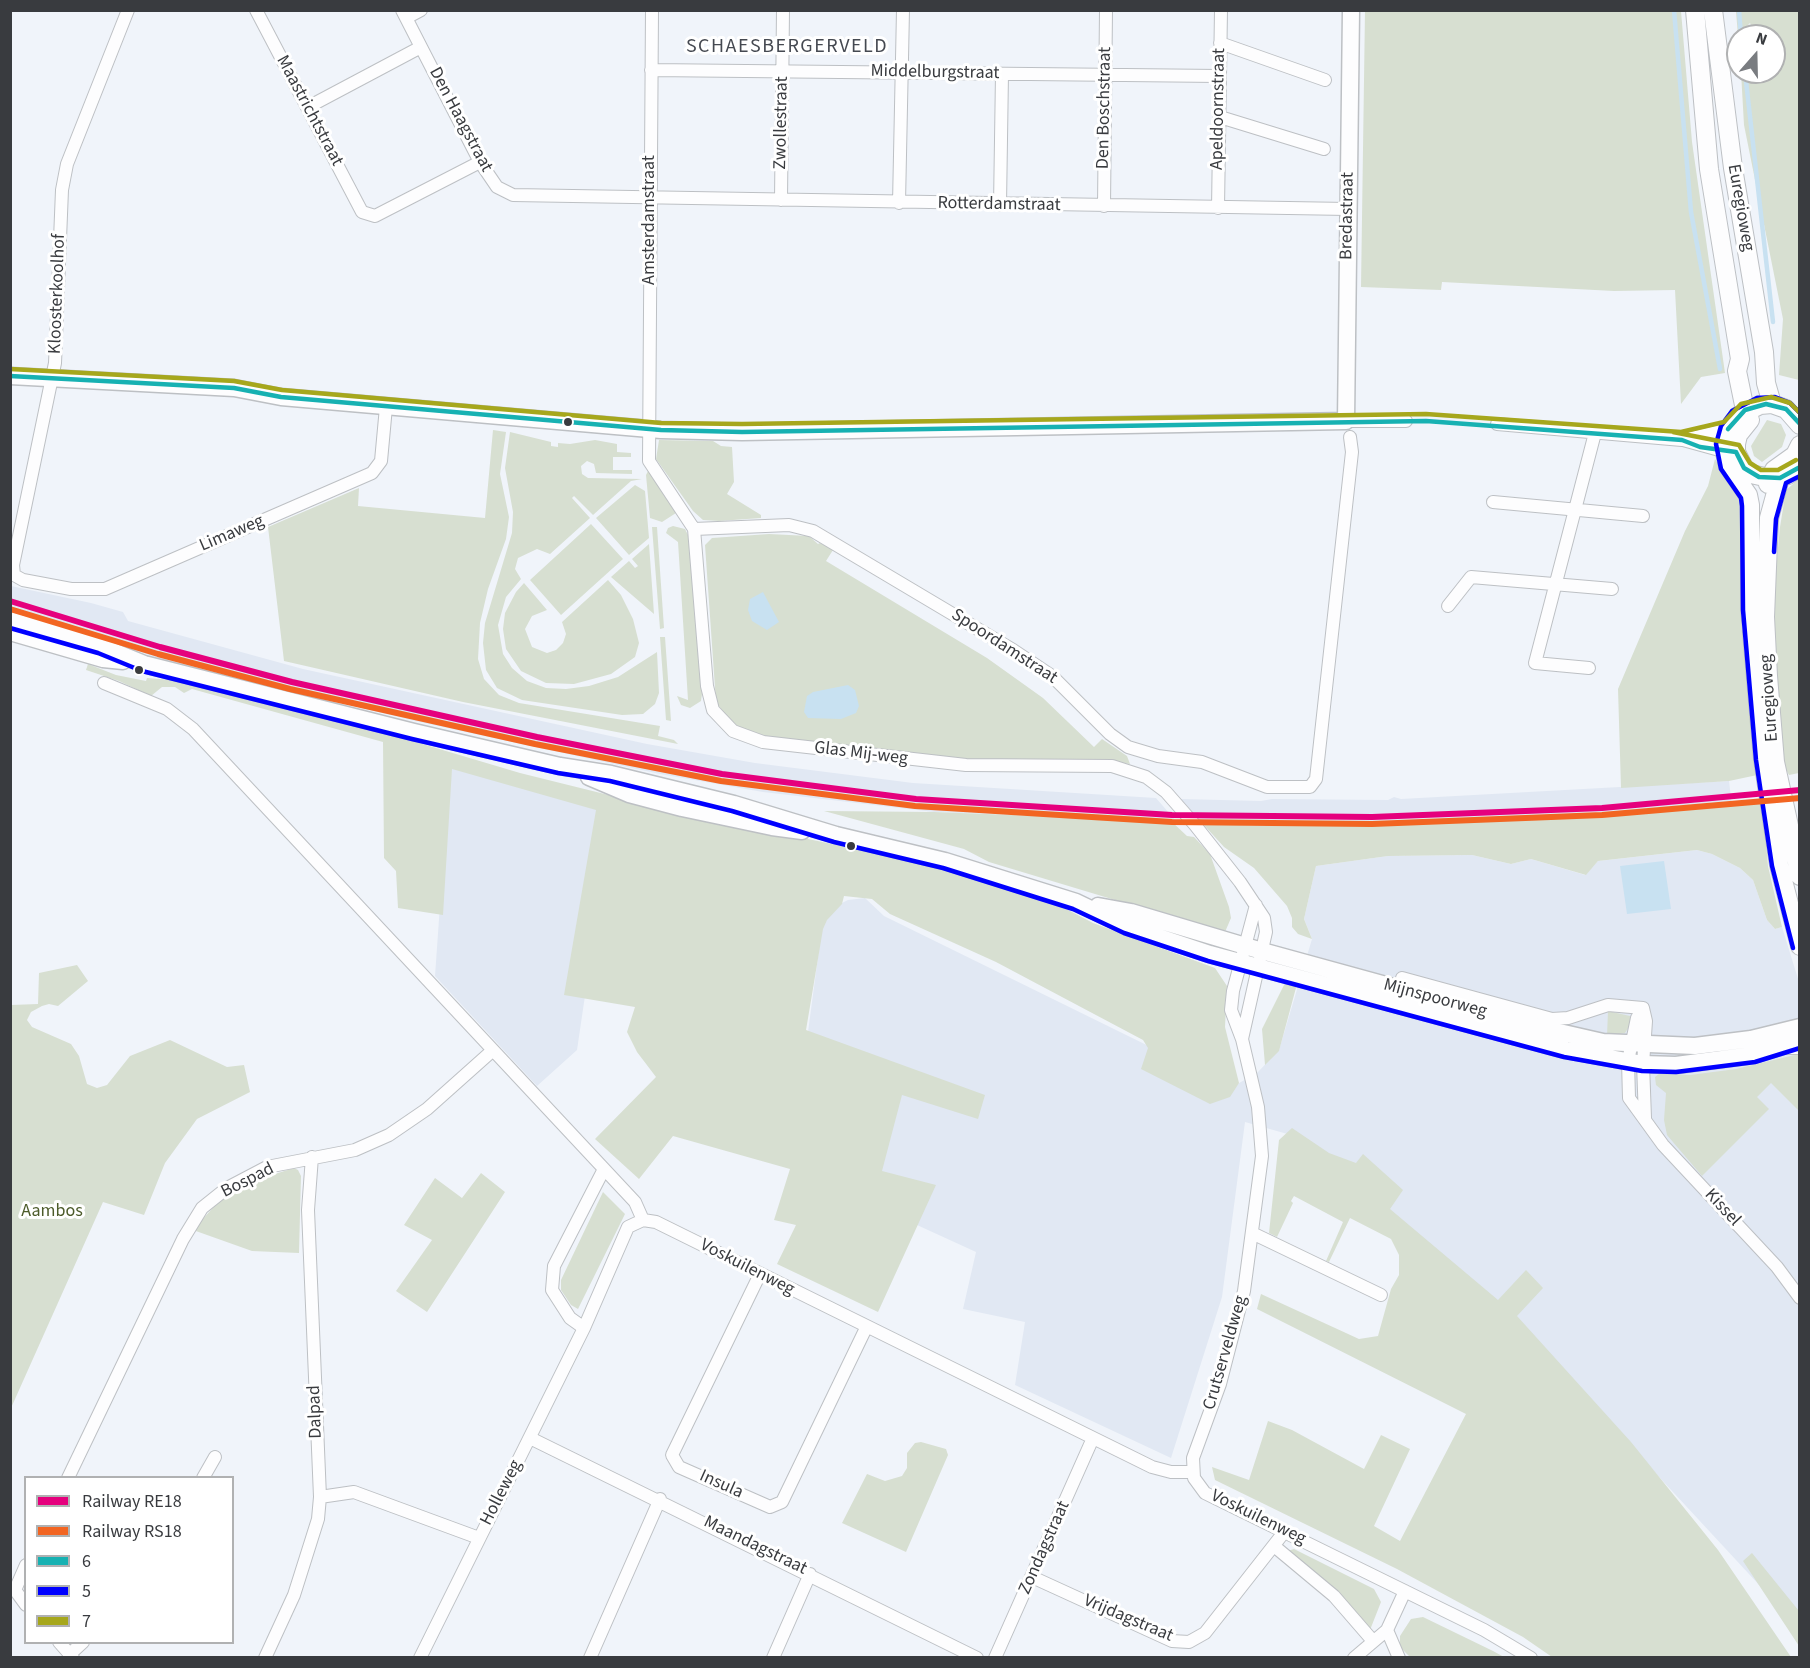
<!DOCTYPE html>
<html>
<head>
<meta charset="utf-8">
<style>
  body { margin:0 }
  #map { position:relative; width:1810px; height:1668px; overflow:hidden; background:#f0f4fa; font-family:"Source Sans 3",sans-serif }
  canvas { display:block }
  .frame { position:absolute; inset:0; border:12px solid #393b3f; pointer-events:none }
  .legend { position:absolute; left:24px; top:1476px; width:210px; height:168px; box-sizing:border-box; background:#fff; border:2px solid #b0b1b2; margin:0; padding:8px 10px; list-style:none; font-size:18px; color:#393b3f }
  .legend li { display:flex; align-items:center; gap:12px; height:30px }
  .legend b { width:30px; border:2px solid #b0b1b2 }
  .north { position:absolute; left:1726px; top:24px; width:60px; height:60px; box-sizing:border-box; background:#fff; border:2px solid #b0b1b2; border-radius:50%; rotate:20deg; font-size:16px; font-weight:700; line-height:24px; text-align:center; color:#393b3f }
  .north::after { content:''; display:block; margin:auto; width:21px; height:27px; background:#797c80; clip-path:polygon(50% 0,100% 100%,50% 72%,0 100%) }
</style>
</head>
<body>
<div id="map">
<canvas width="1810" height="1668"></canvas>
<div class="frame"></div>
<ul class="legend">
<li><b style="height:8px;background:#e5007d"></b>Railway RE18</li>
<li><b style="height:8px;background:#f26522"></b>Railway RS18</li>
<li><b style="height:8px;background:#17b1b2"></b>6</li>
<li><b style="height:8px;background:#00f"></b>5</li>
<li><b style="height:8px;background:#a6a71c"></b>7</li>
</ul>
<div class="north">N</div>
</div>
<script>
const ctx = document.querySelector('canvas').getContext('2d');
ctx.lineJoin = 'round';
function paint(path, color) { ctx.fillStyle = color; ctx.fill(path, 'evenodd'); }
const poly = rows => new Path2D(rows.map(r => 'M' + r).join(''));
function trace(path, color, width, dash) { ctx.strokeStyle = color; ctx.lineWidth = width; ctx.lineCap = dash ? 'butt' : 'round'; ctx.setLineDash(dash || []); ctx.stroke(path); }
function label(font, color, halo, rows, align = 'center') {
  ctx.font = font + ' "Source Sans 3",sans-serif'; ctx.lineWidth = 6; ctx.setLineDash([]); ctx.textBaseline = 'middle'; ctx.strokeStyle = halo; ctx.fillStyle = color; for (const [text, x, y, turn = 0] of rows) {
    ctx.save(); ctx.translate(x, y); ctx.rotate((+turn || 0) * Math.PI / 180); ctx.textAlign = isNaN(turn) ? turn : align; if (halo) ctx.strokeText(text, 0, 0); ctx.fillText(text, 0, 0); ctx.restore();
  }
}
paint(poly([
  [11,586,91,603,123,612,128,621,303,669,647,744,755,763,913,783,1156,798,1176,821,934,812,763,792,660,774,415,721,161,659,11,610],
  [450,763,613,806,577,1050,537,1086,435,976],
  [1729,781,1732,806,1503,820,1272,826,1203,824,1181,799,1261,801,1272,799,1388,800,1394,797,1401,799],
  [1697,850,1712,854,1740,868,1753,880,1767,920,1775,929,1782,927,1799,982,1799,1628,1509,1315,1291,1135,1245,1122,1222,1297,1171,1458,1015,1385,1025,1322,963,1309,976,1252,917,1225,875,1177,808,1032,824,912,848,900,865,898,884,916,1232,1087,1257,1073,1279,1050,1312,939,1304,919,1316,866,1388,856,1472,855,1511,864,1531,859,1585,875,1598,861]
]), '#e1e8f3');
paint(poly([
  [1365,11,1681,11,1692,142,1725,373,1701,377,1681,404,1675,290,1614,291,1442,282,1441,290,1361,287],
  [1736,11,1799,11,1799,380,1779,375,1783,319,1744,125,1741,72,1774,72,1774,36,1756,36,1750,23,1738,36],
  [1767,420,1781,424,1786,435,1782,447,1762,462,1754,456,1751,446],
  [493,430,506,432,500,474,509,517,506,539,488,589,480,623,478,659,484,679,499,695,519,703,660,726,658,736,674,740,678,744,463,702,284,661,268,527,359,488,358,506,485,518],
  [510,432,551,442,551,446,558,447,558,443,570,444,595,440,617,444,617,452,631,453,631,457,613,457,613,470,632,470,632,474,596,473,594,464,587,461,581,466,582,474,588,478,642,479,631,481,593,515,574,496,572,498,590,518,550,554,537,549,518,558,515,569,521,579,506,597,498,625,503,654,512,668,527,681,546,688,566,689,589,686,618,677,657,652,659,693,655,704,643,714,622,715,522,700,497,688,486,670,483,643,485,623,512,533,513,512,505,468],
  [659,440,713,441,721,446,732,447,734,482,727,494,761,515,761,518,719,521,703,520,693,511,656,459],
  [1715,459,1744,504,1741,624,1762,774,1729,781,1621,788,1618,689,1685,531,1708,486],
  [648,471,676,509,676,513,662,522,650,518,646,475],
  [1799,479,1799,773,1789,775,1783,764,1771,621,1780,527,1786,490],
  [635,485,645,491,649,538,629,555,596,518],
  [591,524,623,559,561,615,530,580],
  [673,526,685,529,688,535,696,618,702,694,701,701,690,708,681,705,677,696,688,700,678,542,666,533,668,528],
  [652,527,657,527,664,628,660,629],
  [769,534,809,536,818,544,820,543,833,550,826,561,987,658,1043,698,1094,747,1102,739,1127,756,1130,764,1102,761,967,759,773,738,740,729,729,720,716,702,705,545,712,538],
  [649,544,654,614,611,577,629,561,635,568,638,566,632,559],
  [608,580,621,595,633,619,639,643,635,657,611,674,574,684,546,683,521,671,506,649,503,629,505,613,516,592,524,583,547,610,532,616,525,629,532,647,547,653,556,650,563,643,566,634,562,622],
  [660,637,665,637,671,721,666,720],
  [88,664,116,675,146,681,147,678,185,681,335,718,520,773,669,810,947,868,1047,899,1093,923,1215,968,1227,986,1225,1027,1239,1083,1230,1097,1210,1104,1141,1069,1148,1048,1143,1040,996,962,890,914,872,899,844,896,842,904,827,920,823,929,806,1030,985,1095,978,1119,902,1095,882,1171,936,1185,878,1312,777,1264,796,1225,774,1220,790,1169,673,1136,639,1179,595,1139,656,1077,637,1052,627,1032,635,1007,564,995,596,810,452,769,443,915,398,908,396,871,384,858,383,742,192,689,184,693,175,687,162,687,151,696,119,681,86,670],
  [1762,800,1768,866,1782,927,1775,929,1767,920,1753,880,1740,868,1712,854,1697,850,1598,861,1586,875,1531,859,1511,864,1472,855,1388,856,1316,866,1304,919,1312,939,1298,934,1292,927,1292,918,1287,906,1254,868,1224,847,1203,824,1272,826,1503,820,1732,806],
  [824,811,934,812,1171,821,1187,836,1194,837,1210,854,1229,907,1231,918,1225,932,1221,932,989,862,964,849],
  [77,965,88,981,58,1006,49,1004,42,1006,31,1012,27,1020,32,1027,71,1044,79,1056,87,1084,97,1088,107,1085,130,1056,170,1040,227,1067,244,1065,250,1092,197,1119,165,1163,144,1215,103,1202,11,1408,11,1005,38,1004,39,973],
  [1285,983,1297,984,1279,1051,1265,1065,1262,1029],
  [1608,1011,1630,1016,1632,1022,1625,1033,1607,1036],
  [1799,1054,1799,1111,1771,1083,1757,1097,1769,1109,1702,1176,1667,1135,1664,1120,1666,1093,1656,1085,1655,1077,1659,1074,1690,1075,1736,1069],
  [1292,1128,1329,1153,1356,1163,1363,1154,1403,1190,1390,1209,1498,1300,1526,1270,1543,1288,1517,1316,1631,1442,1718,1550,1791,1657,1552,1657,1523,1637,1397,1569,1215,1480,1212,1467,1249,1480,1268,1421,1292,1430,1364,1469,1381,1435,1410,1449,1374,1526,1400,1541,1466,1414,1257,1309,1261,1294,1359,1339,1378,1336,1391,1289,1399,1275,1399,1255,1391,1239,1350,1218,1329,1262,1326,1261,1343,1222,1294,1196,1291,1201,1293,1203,1277,1237,1269,1233,1279,1140],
  [294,1168,298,1170,301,1176,299,1253,252,1251,193,1230,218,1202,243,1184],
  [481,1173,505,1192,427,1312,396,1291,432,1240,404,1225,435,1178,462,1198],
  [603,1192,625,1214,578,1309,571,1305,561,1290,561,1280],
  [921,1442,946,1449,948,1455,906,1552,842,1523,867,1474,885,1481,902,1476,907,1468,907,1453,915,1443],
  [1294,1549,1374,1589,1381,1602,1370,1630,1287,1551],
  [1752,1553,1799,1611,1799,1646,1743,1561],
  [1423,1617,1493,1651,1504,1657,1410,1657,1400,1647,1400,1636,1411,1619]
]), '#d7dfd1');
paint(poly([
  [763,592,779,622,767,630,752,621,748,610,750,599],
  [848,685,855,690,859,706,856,713,841,719,808,718,804,712,807,696,813,692],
  [1664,861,1671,909,1627,914,1620,866]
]), '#c8e1f1');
trace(poly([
  [1674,10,1691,212,1720,369],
  [1739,10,1741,36],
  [1745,72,1773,322]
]), '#c8e1f1', 4.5);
const street = poly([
  [128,10,67,164,62,190,55,363,13,565,14,575,23,580,71,589,105,589,372,473,381,461,386,407],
  [256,10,362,212,375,216,480,162],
  [402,10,480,162,497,187,513,195,1348,209],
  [652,10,649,461,694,529,707,686,713,710,733,731,763,742,966,765,1112,766,1146,777,1166,792,1195,825,1240,882,1264,918,1266,932,1242,1039],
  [406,18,421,10],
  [1220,43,1325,80],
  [651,70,1219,76],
  [308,107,421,47],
  [1220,117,1324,149],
  [781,200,783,10],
  [899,203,903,10],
  [1000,205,1002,74],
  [1104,206,1106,10],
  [1218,208,1221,10],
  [1346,421,1406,421],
  [1497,424,1682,440,1728,429],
  [1683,440,1723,451],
  [1493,502,1643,516],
  [694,529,789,525,813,531,1013,650,1052,676,1110,734,1128,747,1158,756,1202,762,1267,787,1310,787,1316,779,1352,452,1350,437],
  [1448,606,1471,577,1612,589],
  [1589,668,1535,663,1595,433],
  [104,683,167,709,193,729,635,1202,643,1220],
  [1256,905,1233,991,1231,1010,1242,1039,1258,1107,1262,1156,1244,1291,1220,1384,1193,1458,1194,1478,1205,1493,1484,1630,1531,1658],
  [1402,978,1552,1019,1568,1018,1608,1005,1643,1008],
  [1643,1008,1637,1018,1628,1061,1629,1098,1663,1145,1777,1267,1800,1298],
  [1643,1008,1646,1021,1643,1064,1645,1118],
  [1252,1233,1381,1295],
  [760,1274,672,1455,679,1467,770,1507,782,1502,866,1328],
  [584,1328,570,1318,552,1290,554,1266,604,1169],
  [530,1438,977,1658],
  [68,1478,183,1239,202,1208,227,1188,267,1167,355,1150,389,1135,427,1109,492,1051],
  [203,1478,215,1457],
  [320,1497,354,1492,479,1538],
  [1274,1546,1334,1596,1373,1641],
  [26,1565,15,1590,26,1605],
  [1032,1577,1172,1641,1189,1642,1205,1633,1285,1531],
  [1387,1630,1399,1658],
  [59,1642,73,1658],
  [70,1654,83,1642],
  [265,1658,294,1595,318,1519,320,1497,308,1210,312,1157],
  [420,1658,584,1328,628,1227,643,1220,656,1222,1152,1467,1171,1472,1192,1472],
  [590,1658,660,1499],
  [773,1658,810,1574],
  [995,1658,1093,1438],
  [1354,1658,1387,1630,1405,1591]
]);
const secondary = poly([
  [10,376,234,388,281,397,661,430,742,432,1346,421,1351,10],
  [10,620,100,646,144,664,414,732,560,766,611,774,734,804,836,835,945,861,1076,902,1126,926,1210,954,1566,1050,1643,1064,1676,1065,1753,1055,1799,1041],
  [10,632,103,659,123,661],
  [589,777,629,794,682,808,772,827,802,831],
  [1098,906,1131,912,1262,951,1546,1029,1603,1042,1695,1046,1751,1039,1800,1027]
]);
const primary = poly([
  [1695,10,1709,169,1740,359,1737,371,1745,410],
  [1713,10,1733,168,1764,352,1766,383,1772,404],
  [1750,420,1738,435,1736,444,1736,452,1744,468,1751,474,1769,478,1788,475,1800,467],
  [1800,425,1786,409,1772,404,1760,405,1738,416,1728,429,1723,444,1728,466,1748,495,1750,505,1750,609,1763,759,1779,865,1800,946],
  [1780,478,1769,518,1765,617,1768,676,1775,762,1800,876],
  [1768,484,1774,470,1795,455,1800,445],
  [1788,1045,1800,1045]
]);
trace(street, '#bdc0c4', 14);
trace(secondary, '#bdc0c4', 19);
trace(primary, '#bdc0c4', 20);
trace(street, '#fdfdfe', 12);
trace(secondary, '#fdfdfe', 16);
trace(primary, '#fdfdfe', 18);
trace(poly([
  [10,376,234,388,281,397,661,430,742,432,1426,421,1682,440,1700,447,1736,452],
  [1728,429,1745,410,1766,404,1786,409,1800,424],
  [1736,452,1744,468,1759,477,1780,478,1800,467]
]), '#17b1b2', 4.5);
trace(poly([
  [1774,552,1776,519,1786,483,1800,476],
  [10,628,98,653,142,671,412,739,558,773,610,781,732,811,834,842,943,868,1073,909,1124,933,1208,961,1564,1057,1642,1071,1676,1072,1755,1062,1800,1048],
  [1793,948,1772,866,1756,760,1743,610,1742,506,1741,498,1721,469,1716,444,1721,426,1732,411,1757,398,1775,397,1790,403,1800,413]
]), '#00f', 4.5);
trace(poly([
  [10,369,234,381,282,390,661,423,742,424,1426,414,1681,432,1724,422,1741,404,1771,397,1790,403,1800,413],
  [1673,432,1739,445,1750,463,1761,470,1778,470,1796,460]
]), '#a6a71c', 4.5);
trace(poly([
  [10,601,160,647,292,682,537,737,722,774,916,799,1172,815,1372,817,1602,808,1800,790]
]), '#e5007d', 6);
trace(poly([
  [10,609,158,654,290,689,535,744,721,781,915,806,1172,822,1372,824,1602,815,1800,798]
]), '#f26522', 6);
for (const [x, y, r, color] of [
  [568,422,5,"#393b3f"],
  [139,670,5,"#393b3f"],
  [851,846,5,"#393b3f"]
]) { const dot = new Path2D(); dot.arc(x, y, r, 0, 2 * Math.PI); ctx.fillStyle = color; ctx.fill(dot); trace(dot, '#fff', 2); }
label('18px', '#393b3f', '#fff', [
  ["Middelburgstraat",935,73,1],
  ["Den Boschstraat",1105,108,-89],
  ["Apeldoornstraat",1219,109,-89],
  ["Maastrichtstraat",309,111,62],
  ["Den Haagstraat",460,120,62],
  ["Zwollestraat",782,123,-89],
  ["Rotterdamstraat",999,205,1],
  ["Euregioweg",1740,208,80],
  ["Bredastraat",1348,216,-89],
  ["Amsterdamstraat",650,220,-90],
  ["Kloosterkoolhof",58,294,-88],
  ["Limaweg",232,534,-23],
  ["Spoordamstraat",1004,647,33],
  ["Euregioweg",1770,698,-94],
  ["Glas Mij-weg",861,754,7],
  ["Mijnspoorweg",1435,999,15],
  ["Bospad",248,1181,-27],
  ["Kissel",1722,1208,47],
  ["Voskuilenweg",747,1268,27],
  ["Crutserveldweg",1226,1353,-74],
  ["Dalpad",316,1412,-92],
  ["Insula",721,1485,24],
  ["Holleweg",502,1493,-63],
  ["Voskuilenweg",1258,1518,26],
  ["Maandagstraat",755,1546,26],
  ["Zondagstraat",1045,1548,-66],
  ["Vrijdagstraat",1128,1619,23]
]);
label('18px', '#4c5b2a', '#fff', [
  ["Aambos",52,1212]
]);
ctx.letterSpacing = '1.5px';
label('20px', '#454951', '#fff', [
  ["SCHAESBERGERVELD",787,48]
]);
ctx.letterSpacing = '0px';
</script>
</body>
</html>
